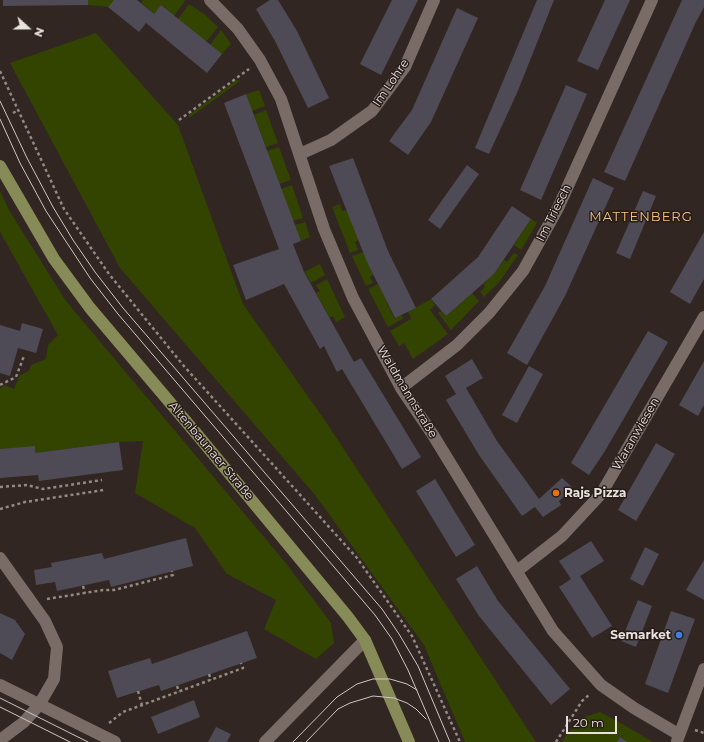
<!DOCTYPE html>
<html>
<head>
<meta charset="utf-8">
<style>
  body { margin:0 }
  #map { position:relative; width:704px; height:742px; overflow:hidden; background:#312621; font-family:Montserrat,sans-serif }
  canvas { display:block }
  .north { position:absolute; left:8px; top:8px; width:40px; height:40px; -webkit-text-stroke:3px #271c18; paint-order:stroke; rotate:111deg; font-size:11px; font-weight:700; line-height:16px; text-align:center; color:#eae2df }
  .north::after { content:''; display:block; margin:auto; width:14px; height:18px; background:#eae2df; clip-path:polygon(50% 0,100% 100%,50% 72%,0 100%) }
  .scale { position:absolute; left:566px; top:716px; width:51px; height:18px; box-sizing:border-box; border:2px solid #eae2df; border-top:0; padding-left:5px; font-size:12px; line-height:14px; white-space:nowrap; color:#eae2df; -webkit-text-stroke:3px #271c18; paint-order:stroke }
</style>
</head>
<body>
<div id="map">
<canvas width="704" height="742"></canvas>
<div class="north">N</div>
<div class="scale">20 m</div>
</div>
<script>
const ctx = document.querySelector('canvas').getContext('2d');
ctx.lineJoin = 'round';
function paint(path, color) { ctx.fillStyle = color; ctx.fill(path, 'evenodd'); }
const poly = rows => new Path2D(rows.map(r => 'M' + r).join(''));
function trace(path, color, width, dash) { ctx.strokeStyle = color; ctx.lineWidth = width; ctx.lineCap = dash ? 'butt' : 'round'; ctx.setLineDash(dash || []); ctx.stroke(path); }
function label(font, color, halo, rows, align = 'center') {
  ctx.font = font + ' Montserrat,sans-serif'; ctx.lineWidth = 3; ctx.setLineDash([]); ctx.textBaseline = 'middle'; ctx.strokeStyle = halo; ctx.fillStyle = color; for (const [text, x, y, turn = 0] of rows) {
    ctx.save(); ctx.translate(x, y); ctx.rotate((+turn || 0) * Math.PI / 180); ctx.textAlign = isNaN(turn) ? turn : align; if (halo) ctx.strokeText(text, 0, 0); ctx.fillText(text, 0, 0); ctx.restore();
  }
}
paint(poly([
  [88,0,114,0,108,7,88,5],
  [143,0,184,0,185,1,174,16,161,5,154,14,141,3],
  [189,4,204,14,218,27,206,42,178,19],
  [221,30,231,44,222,54,210,45],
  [96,33,178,125,243,304,326,422,536,742,465,742,424,645,315,495,120,268,10,63],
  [237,80,240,81,189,118,189,115],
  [259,90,265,106,252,111,246,94],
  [266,110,278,143,266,147,254,115],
  [279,147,291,180,279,184,267,151],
  [292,185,303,218,293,221,281,189],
  [0,191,9,210,66,301,285,562,331,623,334,643,316,659,264,629,276,600,227,574,195,528,135,493,143,441,119,442,35,453,35,447,0,449,0,388,5,385,14,389,20,375,29,371,31,365,46,359,48,345,58,335,0,232],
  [340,204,342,211,347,210,359,240,355,242,358,250,350,253,332,207],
  [531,219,537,223,521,250,514,245],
  [305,222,310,237,301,241,295,225],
  [363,252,373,275,370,277,373,283,366,286,352,256],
  [514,253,518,255,500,281,484,297,480,292,485,287,483,284,494,274,504,260,507,262],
  [320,264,325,275,311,283,304,272],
  [327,279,345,317,336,322,333,316,330,318,316,293,320,291,316,285],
  [378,284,394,318,401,315,404,318,388,327,368,289],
  [472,293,479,301,451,330,438,313,441,311,446,316],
  [431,299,435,305,430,310,448,334,413,359,404,343,399,346,390,331,411,319,408,312],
  [600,712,626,726,653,742,628,742,620,737,617,742,561,742,579,719]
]), '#324400');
paint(poly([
  [3,0,88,0,88,5,3,6],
  [114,0,137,0,154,14,161,5,222,54,207,73,146,23,139,32,108,7],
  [270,0,278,0,297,31,329,98,308,108,275,41,256,9],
  [392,0,418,0,381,75,360,64],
  [537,0,554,0,517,93,489,154,475,148],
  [605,0,630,0,598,70,577,61],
  [682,0,704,0,704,7,695,24,625,181,604,172],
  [457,8,478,18,431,122,408,155,389,141,412,110],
  [566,85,587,94,541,200,520,190],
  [246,94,301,241,293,244,304,272,354,362,361,358,421,457,402,469,342,369,337,372,324,346,320,349,284,284,246,300,233,265,279,249,224,103],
  [353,158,388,251,416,308,395,318,367,262,329,166],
  [467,165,479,174,440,229,428,220],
  [593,178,614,188,565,296,527,365,507,353,545,286],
  [643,191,656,196,630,259,616,253],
  [512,206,531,219,494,274,446,316,431,299,478,257],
  [704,232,704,279,690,304,670,292],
  [22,323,43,329,36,353,18,348,10,376,0,373,0,325,20,331],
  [648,331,668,342,605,451,589,475,571,463],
  [472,359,483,378,466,388,497,441,539,499,562,478,573,488,559,501,561,505,543,517,535,507,522,516,479,455,446,400,456,394,445,376],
  [704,361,704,405,698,416,679,405],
  [529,366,543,374,517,423,502,415],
  [119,442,123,470,39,481,38,475,0,478,0,449,35,446,35,453],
  [656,443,675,454,636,521,618,510],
  [435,479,475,545,456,557,416,491],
  [186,538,193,566,111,587,109,580,57,591,55,582,36,585,34,570,52,567,51,563,102,553,104,559],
  [591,541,604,561,580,576,612,626,592,638,559,587,571,579,559,561],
  [645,547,659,554,643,586,630,579],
  [704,560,704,600,686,590],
  [477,566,498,601,570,689,551,705,479,616,456,579],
  [638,600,652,606,636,647,621,641],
  [671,611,695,619,668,693,645,684],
  [0,613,15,620,25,634,12,660,0,653],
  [247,631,257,658,161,691,159,685,117,698,108,671,150,658,152,664],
  [194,700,200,717,158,734,151,717],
  [216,727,231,734,227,742,208,742],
  [620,737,628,742,617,742]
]), '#4e4b56');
trace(poly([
  [0,71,64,209,109,274,183,365,357,558,412,636,460,742],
  [13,113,18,110],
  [179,120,249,69],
  [0,385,16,377,24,356],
  [0,487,27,485,43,489,102,480],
  [0,509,25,502,104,490],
  [83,586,85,593],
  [47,599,103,590,114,590,173,575,172,571],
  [209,674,211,680],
  [177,686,179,692],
  [138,691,142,705],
  [109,723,123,712,243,668,241,663],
  [695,730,704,733],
  [556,742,582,701,590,694]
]), '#938a86', 2.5, [3, 3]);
trace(poly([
  [210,0,238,29,260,60,281,99,324,229,353,298,401,388,433,435,553,631,601,685,634,708,678,734],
  [300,154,331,140,372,111,405,67,434,0],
  [401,388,457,345,489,313,523,271,558,208,652,0],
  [0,558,45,621,57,647,54,679,39,705,24,722,0,740],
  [517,571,562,536,601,494,704,317],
  [0,685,115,742],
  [677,741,704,669],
  [265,742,365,640]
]), '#796c67', 12);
trace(poly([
  [0,166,54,259,90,308,200,438,348,617,365,640,409,742]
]), '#868b57', 12);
trace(poly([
  [0,101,27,158,53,207,73,240,95,272,123,308,382,609,399,634,418,666,450,742],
  [0,119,20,163,46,211,90,278,118,314,375,615,392,639,408,670,439,742],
  [0,698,88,742],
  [0,707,70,742],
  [293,742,337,697,357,684,373,679,390,679,407,684,417,690],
  [306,742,338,709,350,703,373,696,394,698,407,703,416,709,426,719]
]), '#cfc7c3', 1);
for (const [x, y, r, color] of [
  [556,493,4,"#e8710a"],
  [679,635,4,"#3f7fe0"]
]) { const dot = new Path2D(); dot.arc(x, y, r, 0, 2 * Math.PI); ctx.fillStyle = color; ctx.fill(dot); trace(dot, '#271c18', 1.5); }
label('12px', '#eae2df', '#271c18', [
  ["Im Lohre",391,83,-56],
  ["Im Triesch",554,213,-63],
  ["Waldmannstraße",407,392,59],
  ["Waranwiesen",636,434,-60],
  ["Altenbaunaer Straße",211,451,50]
]);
label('bold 12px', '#eae2df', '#271c18', [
  ["Rajs Pizza",564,493],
  ["Semarket",671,635,"right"]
], 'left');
ctx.letterSpacing = '1px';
label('13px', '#f7c383', '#271c18', [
  ["MATTENBERG",641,217]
]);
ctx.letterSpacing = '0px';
</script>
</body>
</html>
